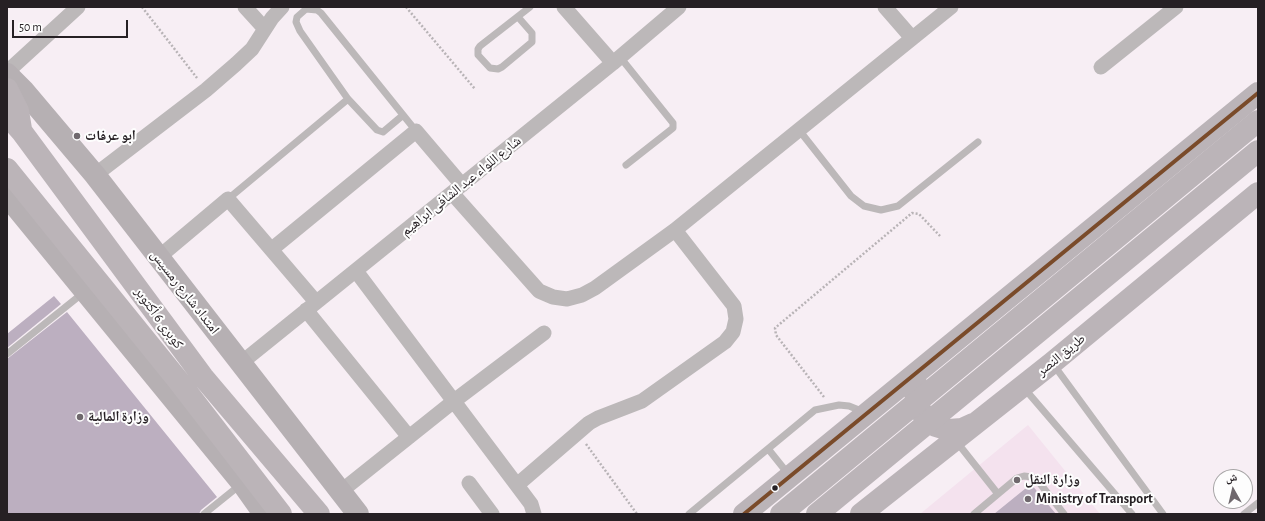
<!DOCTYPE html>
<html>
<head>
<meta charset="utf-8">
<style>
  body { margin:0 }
  #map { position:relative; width:1265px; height:521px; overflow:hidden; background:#f7eef4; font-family:"Alegreya Sans","Noto Naskh Arabic",sans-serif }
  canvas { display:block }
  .frame { position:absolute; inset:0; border:8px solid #262024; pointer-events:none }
  .north { position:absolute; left:1213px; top:469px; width:40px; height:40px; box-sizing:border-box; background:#fdfdfd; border:1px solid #a7a5a6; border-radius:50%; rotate:352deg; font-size:11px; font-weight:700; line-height:16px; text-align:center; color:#262024 }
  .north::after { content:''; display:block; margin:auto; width:14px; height:18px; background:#6f686d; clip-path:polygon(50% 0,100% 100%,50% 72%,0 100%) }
  .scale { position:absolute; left:12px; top:20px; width:116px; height:18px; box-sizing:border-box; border:2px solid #262024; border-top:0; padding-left:5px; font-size:12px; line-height:14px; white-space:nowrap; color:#262024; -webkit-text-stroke:3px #fdfdfd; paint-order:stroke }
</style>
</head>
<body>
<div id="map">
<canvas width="1265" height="521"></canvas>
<div class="frame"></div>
<div class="north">ش</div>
<div class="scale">50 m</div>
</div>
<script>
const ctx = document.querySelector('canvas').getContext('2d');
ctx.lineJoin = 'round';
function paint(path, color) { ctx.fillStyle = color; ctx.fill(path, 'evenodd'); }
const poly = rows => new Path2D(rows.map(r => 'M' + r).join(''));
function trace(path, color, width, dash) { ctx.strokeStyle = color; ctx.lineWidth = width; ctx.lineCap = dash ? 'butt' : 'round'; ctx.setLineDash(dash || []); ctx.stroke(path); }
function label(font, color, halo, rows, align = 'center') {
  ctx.font = font + ' "Alegreya Sans","Noto Naskh Arabic",sans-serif'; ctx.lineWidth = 4; ctx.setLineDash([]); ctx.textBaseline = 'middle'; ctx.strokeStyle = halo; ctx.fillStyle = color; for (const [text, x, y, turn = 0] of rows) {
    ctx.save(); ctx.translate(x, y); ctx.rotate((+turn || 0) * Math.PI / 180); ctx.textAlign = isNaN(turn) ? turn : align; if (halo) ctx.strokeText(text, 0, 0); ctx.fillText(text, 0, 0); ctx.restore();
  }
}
paint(poly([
  [1028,425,1100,514,920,514]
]), '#f4e2ee');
paint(poly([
  [54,296,61,304,7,348,7,334],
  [67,312,217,497,201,510,199,514,7,514,7,359],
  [1031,484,1056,514,994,514]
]), '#bcafc0');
trace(poly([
  [142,7,197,78],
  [406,7,475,89],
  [824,397,776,335,775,328,912,213,919,214,940,236],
  [586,444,637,514]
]), '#b8b3b6', 2.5, [2, 2]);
trace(poly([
  [518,17,532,33,532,42,502,67,498,69,490,68,478,55,478,49,480,46,530,7],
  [620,57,673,123,673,128,668,132,626,165],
  [402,116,383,132,377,130,348,99,300,31,296,22,297,17,306,9,317,10,321,13,416,131],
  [799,130,851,196,864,206,881,210,898,206,978,142],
  [228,199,348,99],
  [7,354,83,293],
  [1053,364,1163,514],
  [1024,388,1132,514],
  [956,441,998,494],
  [769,450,789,475],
  [204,514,240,485],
  [689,514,815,410,839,405,849,406,864,412],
  [974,514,1017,478,1024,476,1032,477,1038,481,1064,514],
  [1244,514,1258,503]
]), '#bcb8b9', 7);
trace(poly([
  [245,7,265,29],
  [564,7,613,63],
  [885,7,912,38],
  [1101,67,1176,7],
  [7,72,78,7],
  [95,175,206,90,236,64,252,49,272,18,282,7],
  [452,193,539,291,553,297,567,299,582,295,595,288,675,230,951,7],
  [272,249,416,131,462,185],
  [159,257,228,199,316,302],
  [356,271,531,504,534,514],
  [306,310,409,437],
  [241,363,613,63,679,7],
  [469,483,492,514],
  [517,485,589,423,598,418,642,401,725,342,733,332,736,319,734,306,675,230],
  [340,492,454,401,544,333]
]), '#bcb8b9', 15);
trace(poly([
  [7,74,24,91,95,175,358,514],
  [7,196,242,483,264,514]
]), '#b6b0b3', 22);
trace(poly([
  [7,89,18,111,21,129],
  [7,115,22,132,203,377,319,514],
  [7,169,177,379,281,514],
  [916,383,915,393,918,406,925,418,936,426,949,430,962,429,973,424],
  [744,514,1258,93],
  [861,514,1052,363,1258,193]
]), '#bbb4b8', 22);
trace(poly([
  [781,514,1258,121],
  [817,514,1258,151]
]), '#bbb4b8', 22);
trace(poly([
  [744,514,1258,93]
]), '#7a4b2a', 4);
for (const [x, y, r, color] of [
  [77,136,4,"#6f686d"],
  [80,417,4,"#6f686d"],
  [1017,480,4,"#6f686d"],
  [775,488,3.5,"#262024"],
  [1028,499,4,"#6f686d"]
]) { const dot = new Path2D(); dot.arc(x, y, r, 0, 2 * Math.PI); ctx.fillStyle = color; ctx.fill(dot); trace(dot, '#fdfdfd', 1.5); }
label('bold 14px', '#262024', '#fdfdfd', [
  ["ابو عرفات",85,136],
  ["وزارة المالية",88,417],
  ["وزارة النقل",1025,480],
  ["Ministry of Transport",1036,499]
], 'left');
label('14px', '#262024', '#fdfdfd', [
  ["شارع اللواء عبد الشافى ابراهيم",461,186,-39],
  ["امتداد شارع رمسيس",185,292,52],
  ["كوبرى 6 أكتوبر",159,318,54],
  ["طريق النصر",1061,355,-39]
]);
</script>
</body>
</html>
